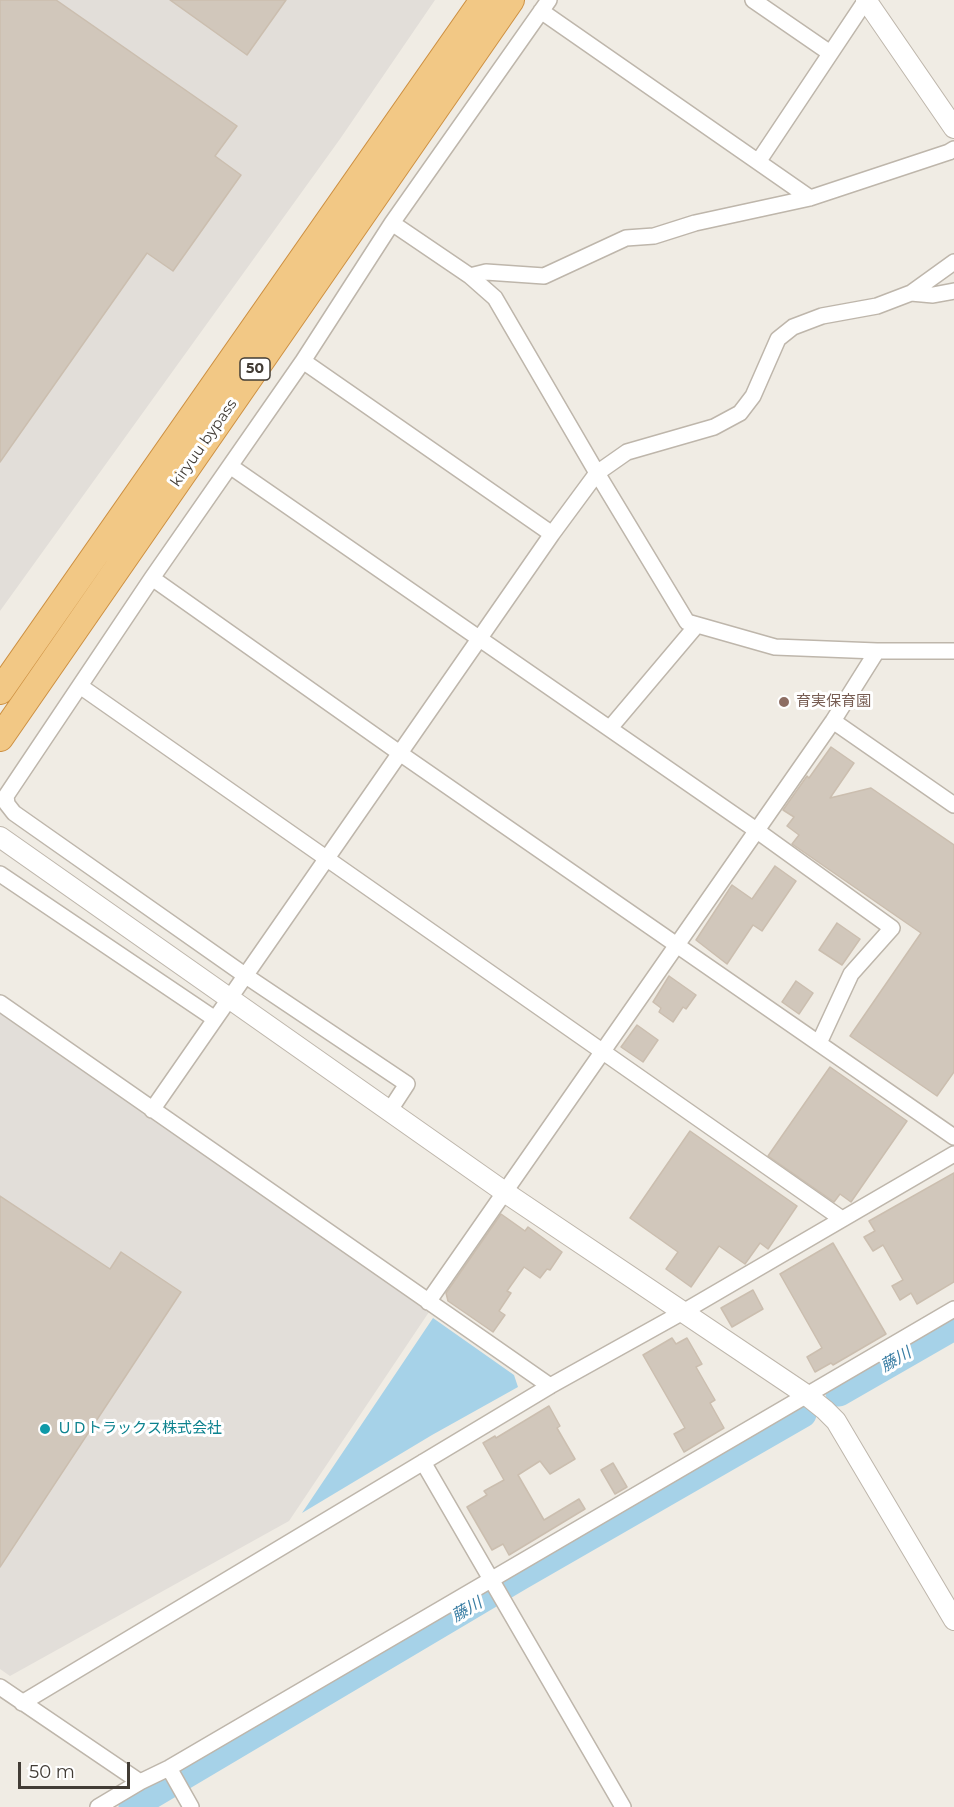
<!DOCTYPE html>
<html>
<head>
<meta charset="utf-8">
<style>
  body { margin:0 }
  #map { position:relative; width:954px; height:1807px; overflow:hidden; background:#f0ece4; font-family:Montserrat,sans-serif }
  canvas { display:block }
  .scale { position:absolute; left:18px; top:1762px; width:112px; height:27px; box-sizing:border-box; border:3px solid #423c35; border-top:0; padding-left:8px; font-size:18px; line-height:21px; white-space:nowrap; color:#423c35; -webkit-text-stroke:4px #fff; paint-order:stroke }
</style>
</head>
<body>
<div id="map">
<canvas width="954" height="1807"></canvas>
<div class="scale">50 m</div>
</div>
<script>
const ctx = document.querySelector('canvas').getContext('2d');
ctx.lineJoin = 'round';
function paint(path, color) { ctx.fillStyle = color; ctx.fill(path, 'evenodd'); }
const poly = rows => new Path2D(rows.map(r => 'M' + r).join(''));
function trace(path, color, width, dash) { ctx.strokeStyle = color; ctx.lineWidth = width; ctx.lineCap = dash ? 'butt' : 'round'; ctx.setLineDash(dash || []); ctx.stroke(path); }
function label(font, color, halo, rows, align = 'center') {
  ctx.font = font + ' Montserrat,"Noto Sans JP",sans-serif'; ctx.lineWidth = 6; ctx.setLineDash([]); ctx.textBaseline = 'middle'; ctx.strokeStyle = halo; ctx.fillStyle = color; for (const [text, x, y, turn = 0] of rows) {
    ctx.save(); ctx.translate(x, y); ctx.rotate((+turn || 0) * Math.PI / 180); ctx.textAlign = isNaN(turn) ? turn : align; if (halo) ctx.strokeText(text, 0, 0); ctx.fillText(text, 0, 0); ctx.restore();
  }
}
paint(poly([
  [0,0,435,0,340,139,0,611],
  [0,1012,429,1312,289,1521,10,1676,0,1669]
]), '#e2ded9');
paint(poly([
  [433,1318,514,1375,518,1387,432,1435,302,1513]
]), '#a6d2e8');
trace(poly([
  [839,1393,954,1327],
  [132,1807,520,1577,803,1414]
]), '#a6d2e8', 27);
const building = poly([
  [0,0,56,0,237,126,215,156,241,175,173,271,147,253,0,462,0,0],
  [170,0,286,0,247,55,170,0],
  [831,747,854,763,830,798,871,788,954,845,954,1072,937,1096,850,1036,921,933,792,844,799,835,787,826,794,817,783,810,807,776,809,778,831,747],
  [775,866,796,881,762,931,753,925,727,964,696,940,732,885,752,899,775,866],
  [837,923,860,939,842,965,819,950,837,923],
  [669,976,696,995,686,1009,683,1007,673,1022,659,1012,661,1008,653,1002,669,976],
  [796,981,813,993,799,1014,782,1002,796,981],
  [637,1025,658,1040,643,1062,621,1047,637,1025],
  [830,1067,907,1121,851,1202,840,1194,834,1202,768,1156,830,1067],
  [690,1131,797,1206,768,1249,760,1243,745,1264,719,1246,691,1287,666,1269,678,1252,630,1218,690,1131],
  [954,1173,954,1282,917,1304,911,1293,900,1300,892,1286,903,1280,883,1245,873,1251,864,1237,875,1231,869,1221,954,1173],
  [0,1196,110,1269,121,1252,181,1292,0,1567,0,1196],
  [501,1214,525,1231,528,1227,562,1252,550,1270,547,1269,540,1278,524,1267,507,1291,511,1293,499,1311,505,1315,493,1332,448,1301,446,1293,501,1214],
  [833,1243,886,1334,833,1365,831,1363,815,1372,807,1357,822,1348,780,1274,833,1243],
  [753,1290,763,1309,732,1327,721,1308,753,1290],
  [672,1338,676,1344,687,1338,702,1364,696,1367,715,1400,710,1403,724,1428,684,1452,674,1434,685,1428,643,1355,672,1338],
  [549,1406,560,1426,557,1428,575,1459,550,1474,540,1461,518,1475,544,1520,579,1499,585,1509,509,1555,503,1544,492,1550,467,1507,487,1495,484,1491,504,1480,483,1443,495,1436,496,1438,549,1406],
  [613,1463,627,1487,615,1494,601,1470,613,1463]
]);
paint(building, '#d1c7bb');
trace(building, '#cbbeaf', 1.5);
const minor = poly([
  [753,0,830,53],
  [541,11,810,198],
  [758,162,866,0],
  [392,223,470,276,495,298,597,473,687,622,775,647,877,651,954,651],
  [470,276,486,272,544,276,626,238,654,236,695,223,810,198,949,152,954,149],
  [911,293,933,295,954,291],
  [303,361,552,534],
  [230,466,756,830,892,928,851,974,819,1043],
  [152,578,401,754,954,1137],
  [80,686,842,1219],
  [833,721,954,805],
  [610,728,697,625],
  [0,874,215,1019],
  [0,1003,550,1386],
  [152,1110,552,534,597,473,627,452,714,427,740,413,753,396,778,339,793,327,822,316,877,306,911,293,954,262],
  [390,1110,407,1084,246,976,14,813,7,804,6,796,152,578,303,361,392,223,549,0],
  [428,1302,833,721,877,651],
  [423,1462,623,1807],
  [0,1687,140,1782],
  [22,1703,550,1386,683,1312,954,1154],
  [169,1768,191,1807],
  [98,1807,140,1782,169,1768,954,1309]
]);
const tertiary = poly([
  [866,0,954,128],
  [0,837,506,1193,805,1394,825,1410,836,1421,954,1620]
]);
const trunk = poly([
  [0,691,483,0],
  [0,738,511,0]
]);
trace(minor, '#beb6ab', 18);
trace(tertiary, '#beb6ab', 22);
trace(trunk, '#cd9042', 28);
trace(minor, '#fff', 15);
trace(tertiary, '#fff', 20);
trace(trunk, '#f2c885', 26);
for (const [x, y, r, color] of [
  [784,702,6,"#8d6e63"],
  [45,1429,6,"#0f9aa8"]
]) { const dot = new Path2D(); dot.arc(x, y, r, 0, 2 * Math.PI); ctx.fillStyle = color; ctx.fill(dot); trace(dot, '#fff', 2); }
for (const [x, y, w] of [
  [255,369,30]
]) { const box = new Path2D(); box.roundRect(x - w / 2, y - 11, w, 22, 4.5); ctx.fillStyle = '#fff'; ctx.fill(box); trace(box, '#423c35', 1.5); }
label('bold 14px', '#423c35', null, [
  ["50",255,369]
]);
label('15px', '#423c35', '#fff', [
  ["kiryuu bypass",204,443,-55]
]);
label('15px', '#785e54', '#fff', [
  ["育実保育園",796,702]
], 'left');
label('15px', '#0d838f', '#fff', [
  ["ＵＤトラックス株式会社",57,1429]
], 'left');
label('italic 16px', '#397da3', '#fff', [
  ["藤川",896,1360,-30],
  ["藤川",467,1610,-30]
]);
</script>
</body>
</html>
